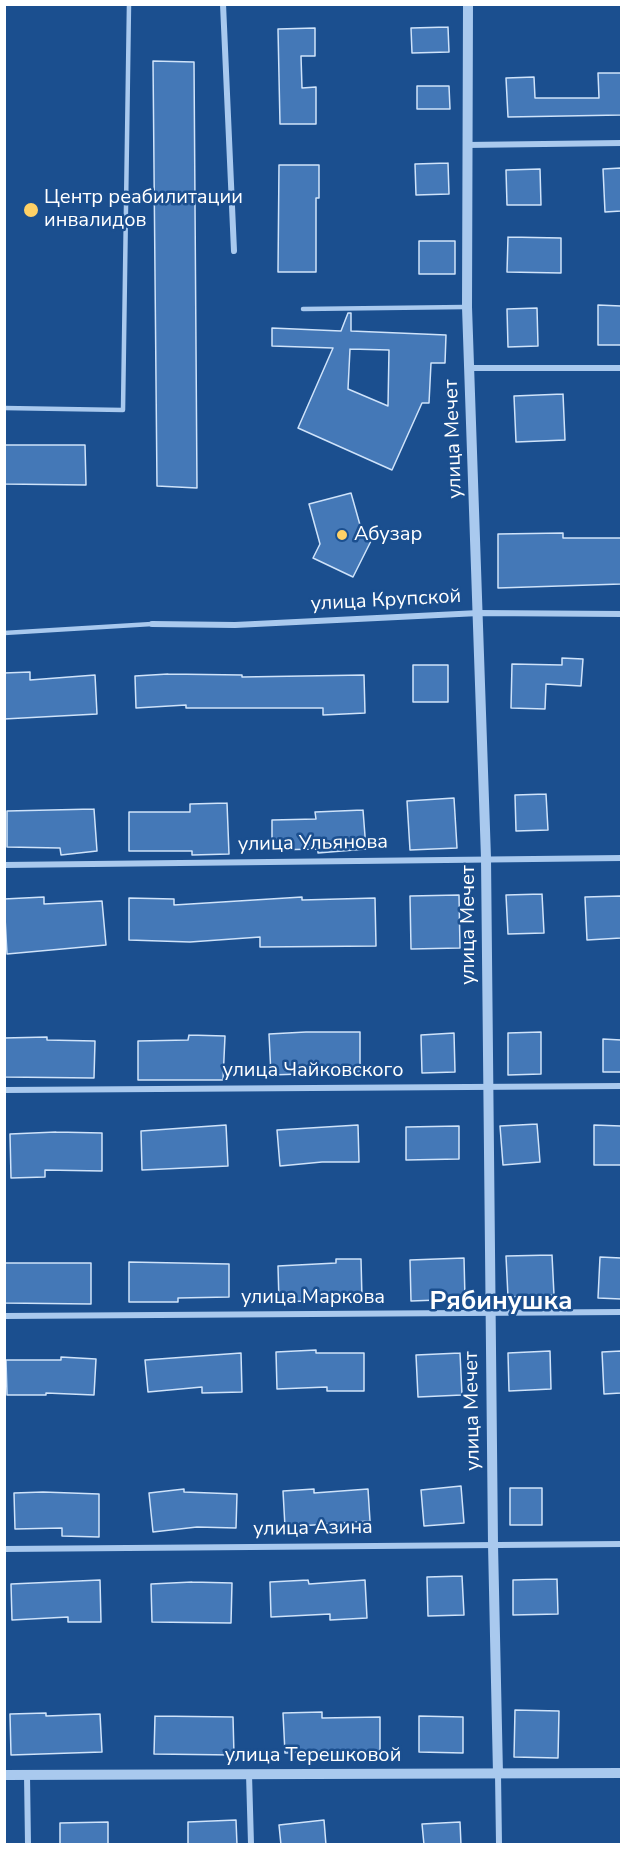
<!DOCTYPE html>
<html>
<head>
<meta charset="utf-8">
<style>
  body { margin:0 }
  #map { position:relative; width:626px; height:1849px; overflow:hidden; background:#1b4f8f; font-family:"Nunito Sans",sans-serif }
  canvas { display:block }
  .frame { position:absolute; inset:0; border:6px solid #fff; pointer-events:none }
</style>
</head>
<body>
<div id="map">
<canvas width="626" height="1849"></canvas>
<div class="frame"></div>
</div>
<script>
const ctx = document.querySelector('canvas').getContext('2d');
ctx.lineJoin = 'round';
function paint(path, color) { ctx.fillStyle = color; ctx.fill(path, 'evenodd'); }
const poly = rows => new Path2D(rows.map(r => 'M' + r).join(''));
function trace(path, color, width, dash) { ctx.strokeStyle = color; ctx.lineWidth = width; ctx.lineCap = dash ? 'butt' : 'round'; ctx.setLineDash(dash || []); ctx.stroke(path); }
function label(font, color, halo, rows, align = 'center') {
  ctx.font = font + ' "Nunito Sans",sans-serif'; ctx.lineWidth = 5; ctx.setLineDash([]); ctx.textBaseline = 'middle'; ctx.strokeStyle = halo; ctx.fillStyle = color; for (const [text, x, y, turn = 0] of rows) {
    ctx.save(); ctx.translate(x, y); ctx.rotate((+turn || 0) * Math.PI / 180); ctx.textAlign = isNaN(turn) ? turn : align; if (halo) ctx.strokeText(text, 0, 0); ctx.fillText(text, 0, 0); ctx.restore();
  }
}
const building = poly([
  [448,27,449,52,412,53,411,28,448,27],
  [315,28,315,56,301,56,302,88,316,87,316,124,280,124,278,29,315,28],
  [153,61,194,62,197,488,157,486,153,61],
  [598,73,621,73,621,115,508,117,506,78,534,77,535,98,599,98,598,73],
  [417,86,449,86,450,109,417,109,417,86],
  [448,163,449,194,416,195,415,164,448,163],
  [279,165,319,165,319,198,316,198,316,272,278,272,279,165],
  [621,168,621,211,605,212,603,169,621,168],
  [540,169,541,205,507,205,506,170,540,169],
  [508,237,561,238,561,273,507,272,508,237],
  [419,241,455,241,455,274,419,274,419,241],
  [598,305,621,306,621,345,598,345,598,305],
  [537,308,538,346,508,347,507,309,537,308],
  [348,313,351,313,351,331,446,335,445,363,431,363,429,403,422,403,392,470,298,428,333,348,272,346,272,328,341,331,348,313],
  [350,349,389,350,388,406,348,389,350,349],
  [563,394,565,440,516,442,514,396,563,394],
  [4,445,85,445,86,485,4,484,4,445],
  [351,493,362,532,373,537,353,577,313,558,320,544,309,504,351,493],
  [563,533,563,538,621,538,621,584,498,588,498,534,563,533],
  [562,658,583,659,581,686,546,684,545,709,511,708,512,664,562,665,562,658],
  [413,665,448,665,448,702,413,702,413,665],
  [30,672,30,680,95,675,97,714,4,719,4,673,30,672],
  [168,674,242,675,242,677,364,675,365,713,323,715,323,708,186,708,186,705,136,708,135,676,168,674],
  [546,794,548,830,516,831,515,795,546,794],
  [454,798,457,848,410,850,407,801,454,798],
  [227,803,229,854,192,855,192,851,129,851,129,812,190,812,190,804,227,803],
  [94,809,97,851,61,855,60,848,7,847,7,811,94,809],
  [363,810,366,849,318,853,318,849,272,850,272,820,316,819,315,812,363,810],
  [542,894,544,933,508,934,506,895,542,894],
  [459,895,460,948,411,949,410,896,459,895],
  [621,896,621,938,587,940,585,897,621,896],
  [44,897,44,904,102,901,106,945,7,954,4,899,44,897],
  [302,897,302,900,375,898,376,946,260,947,260,937,190,942,129,940,129,898,174,899,174,905,302,897],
  [306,1032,360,1032,360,1072,271,1075,269,1034,306,1032],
  [541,1032,541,1074,508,1075,508,1033,541,1032],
  [454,1033,455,1072,422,1073,421,1035,454,1033],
  [189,1035,225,1036,223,1080,138,1080,138,1041,188,1040,189,1035],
  [47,1037,47,1040,95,1041,94,1078,4,1077,4,1038,47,1037],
  [603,1039,621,1040,621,1072,603,1072,603,1039],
  [537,1124,540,1162,503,1165,500,1126,537,1124],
  [226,1125,228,1166,142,1170,141,1131,226,1125],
  [358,1125,359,1162,322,1162,280,1166,277,1130,358,1125],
  [594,1125,621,1126,621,1165,594,1165,594,1125],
  [459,1126,459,1159,406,1160,406,1127,459,1126],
  [56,1132,102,1133,102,1171,45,1170,45,1177,11,1178,10,1134,56,1132],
  [552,1255,554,1295,508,1297,506,1256,552,1255],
  [600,1257,621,1258,621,1299,598,1298,600,1257],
  [464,1258,465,1299,411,1301,410,1260,464,1258],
  [336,1259,361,1259,362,1299,279,1302,278,1266,336,1263,336,1259],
  [129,1262,229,1264,229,1297,178,1298,178,1302,129,1302,129,1262],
  [4,1263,91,1263,91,1304,4,1303,4,1263],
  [316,1350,316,1353,364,1353,364,1391,327,1391,327,1387,277,1389,276,1352,316,1350],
  [550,1351,551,1389,509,1391,508,1353,550,1351],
  [621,1351,621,1393,604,1394,602,1352,621,1351],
  [241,1353,242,1392,202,1393,202,1387,148,1392,145,1360,241,1353],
  [460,1353,462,1395,418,1397,416,1355,460,1353],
  [61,1357,96,1359,94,1395,46,1393,46,1395,7,1395,6,1360,61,1360,61,1357],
  [461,1486,464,1523,424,1526,421,1490,461,1486],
  [510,1488,542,1488,542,1525,510,1525,510,1488],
  [184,1489,184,1492,237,1494,236,1528,197,1527,153,1532,149,1493,184,1489],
  [314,1489,314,1493,368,1489,370,1521,285,1527,283,1491,314,1489],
  [43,1492,99,1494,99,1537,62,1536,62,1528,15,1529,14,1493,43,1492],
  [462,1576,464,1615,428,1616,427,1577,462,1576],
  [557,1579,558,1614,513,1615,513,1580,557,1579],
  [100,1580,101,1622,68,1622,68,1617,12,1620,11,1584,100,1580],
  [308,1580,309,1584,365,1580,367,1618,330,1620,330,1614,271,1617,270,1582,308,1580],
  [192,1582,232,1583,231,1623,152,1622,151,1584,192,1582],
  [515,1710,559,1711,558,1758,514,1757,515,1710],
  [322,1712,322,1718,380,1717,380,1754,346,1754,346,1751,285,1753,283,1713,322,1712],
  [46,1713,46,1716,100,1714,102,1752,11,1755,10,1714,46,1713],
  [155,1716,233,1717,234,1755,154,1754,155,1716],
  [419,1716,463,1717,463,1753,419,1752,419,1716],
  [236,1820,237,1845,188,1845,188,1822,236,1820],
  [324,1820,326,1845,281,1845,279,1825,324,1820],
  [108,1822,108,1845,60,1845,60,1823,108,1822],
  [460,1822,461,1845,424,1845,422,1824,460,1822]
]);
paint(building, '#4478b7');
trace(building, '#cfe3fa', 1.5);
trace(poly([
  [303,309,465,307],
  [4,408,123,410,129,4],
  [4,633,152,624]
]), '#a9c9ee', 4.5);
trace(poly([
  [223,4,234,251],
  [466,145,622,143],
  [469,368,622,368],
  [152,624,235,625,479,613,622,614],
  [4,865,622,858],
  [4,1090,622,1086],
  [4,1316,622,1312],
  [4,1549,622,1544],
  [249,1774,251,1844],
  [498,1774,499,1844],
  [27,1775,28,1844]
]), '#a9c9ee', 6);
trace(poly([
  [468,4,467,307,486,858,493,1544,498,1774],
  [4,1775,622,1773]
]), '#a9c9ee', 10);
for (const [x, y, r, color] of [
  [31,210,8,"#ffd166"],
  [342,535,6,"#ffd166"]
]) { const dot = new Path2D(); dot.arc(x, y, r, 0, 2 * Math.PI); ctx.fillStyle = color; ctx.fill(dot); trace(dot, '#1b4f8f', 2); }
label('20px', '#fff', '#1b4f8f', [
  ["Центр реабилитации",44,198],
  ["инвалидов",44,221],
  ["Абузар",354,535]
], 'left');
label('20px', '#fff', '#1b4f8f', [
  ["улица Мечет",454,439,-92],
  ["улица Крупской",386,601,-3],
  ["улица Ульянова",313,844,-1],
  ["улица Мечет",469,925,-90],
  ["улица Чайковского",313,1071],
  ["улица Маркова",313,1298],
  ["улица Мечет",473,1411,-91],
  ["улица Азина",313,1529,-1],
  ["улица Терешковой",313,1756]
]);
label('bold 26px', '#fff', '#1b4f8f', [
  ["Рябинушка",501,1303]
]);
</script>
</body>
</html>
